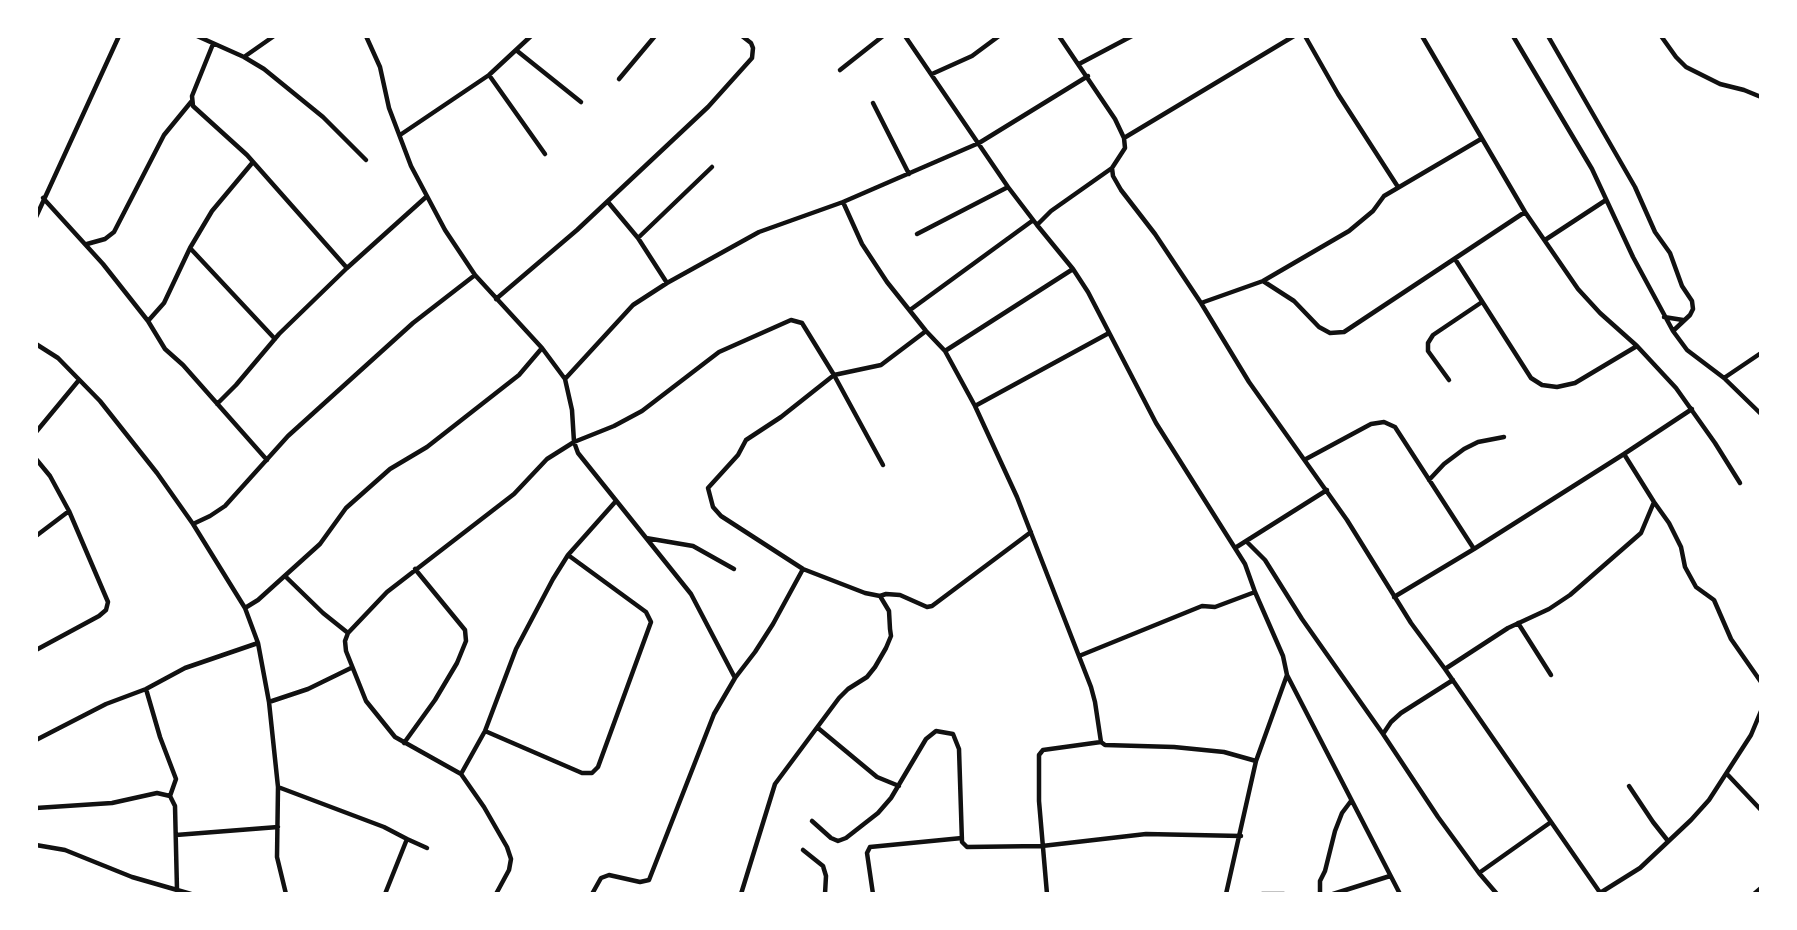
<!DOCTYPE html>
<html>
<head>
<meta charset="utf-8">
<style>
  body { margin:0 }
  #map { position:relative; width:1797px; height:930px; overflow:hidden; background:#fff; font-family:"Crimson Pro",serif }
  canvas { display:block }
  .frame { position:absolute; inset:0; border:38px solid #fff; pointer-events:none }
</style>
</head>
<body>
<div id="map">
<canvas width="1797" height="930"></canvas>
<div class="frame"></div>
</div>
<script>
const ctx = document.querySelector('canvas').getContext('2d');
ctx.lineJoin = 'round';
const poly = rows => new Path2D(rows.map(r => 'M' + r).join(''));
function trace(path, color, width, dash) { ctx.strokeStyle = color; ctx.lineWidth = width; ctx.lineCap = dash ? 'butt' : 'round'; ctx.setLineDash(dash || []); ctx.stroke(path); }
trace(poly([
  [197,36,244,57,264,69,323,117,366,160],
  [366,36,380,67,389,108,411,166,445,230,475,275,542,348,565,379,572,410,574,442,578,453,691,594,735,678],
  [905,36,1008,187,1037,225],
  [1059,36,1115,119,1124,138,1125,148,1112,168,1113,176,1121,190,1155,234,1201,303,1249,382,1347,520,1411,623,1445,669,1601,894],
  [1305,36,1338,94,1398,187],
  [1422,36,1525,212,1578,289,1600,313,1637,346,1676,388,1715,443,1740,483],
  [1513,36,1592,169,1633,257,1673,331,1687,350,1724,378,1761,414],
  [1548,36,1635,187,1655,232,1670,253,1682,286,1692,301,1693,309,1690,315,1673,331],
  [1661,36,1676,57,1686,67,1720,84,1744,90,1761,97],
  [213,44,192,96,193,106,247,155,347,268],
  [516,50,581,102],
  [244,57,274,36],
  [1079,64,1132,36],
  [840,70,883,36],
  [932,74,972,56,999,36],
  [489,75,545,154],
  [619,79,655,36],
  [873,103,909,174],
  [400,135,489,75,531,36],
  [1124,138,1294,36],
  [1112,168,1051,211,1037,225,1073,269,1088,292,1156,423,1245,564,1255,592,1283,656,1287,675,1400,894],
  [43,198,103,264,148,321,165,349,183,365,267,460],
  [608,202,638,238,712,167],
  [843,202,862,244,887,282,926,331,945,351,975,406,1017,497,1091,687,1095,702,1101,742],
  [36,217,119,36],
  [917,234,1008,187],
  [638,238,667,283],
  [1545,240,1606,200],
  [87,244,105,239,114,232,164,135,191,102],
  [190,248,275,339],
  [1455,259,1531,378,1542,385,1557,387,1575,383,1637,346],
  [1263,281,1294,301,1319,327,1330,333,1344,332,1525,212],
  [496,299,577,230,708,107,752,58,753,48,751,43,742,36],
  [1201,303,1263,281,1349,231,1373,211,1384,196,1481,139],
  [910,310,1032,221],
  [1664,317,1683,320],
  [148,321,164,303,190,248,212,211,253,162],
  [36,344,58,358,100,401,157,473,193,524,245,608,258,643,269,702],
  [945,351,1073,269],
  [1724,378,1761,353],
  [565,379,633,305,667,283,759,232,843,202,979,143,1088,76],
  [1449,380,1428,351,1428,343,1433,335,1482,302],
  [217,404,236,385,279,334,347,268,426,197],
  [975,406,1109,333],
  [1692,409,1624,454,1654,502,1669,523,1681,547,1685,567,1696,587,1714,600,1731,639,1761,682],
  [36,432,79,380],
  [36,459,50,476,69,511,108,602,106,610,99,616,36,650],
  [1306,459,1371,424,1384,422,1395,427,1474,549],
  [1429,480,1444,464,1464,449,1478,442,1504,437],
  [193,524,210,516,225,506,288,436,413,323,475,275],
  [36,536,69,511],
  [646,538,693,546,734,569],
  [1246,541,1265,560,1302,619,1383,734,1438,817,1479,873,1497,894],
  [1235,548,1327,490],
  [286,577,323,613,348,633],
  [880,596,886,594,900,595,927,607,932,606,1031,532],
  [1394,597,1474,549,1624,454],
  [245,608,258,600,320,544,346,508,390,469,427,447,519,375,542,348],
  [1518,623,1551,675],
  [1079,656,1202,606,1215,607,1255,592],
  [1445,669,1508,628,1549,609,1570,595,1641,533,1654,502],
  [146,689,160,737,176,779,170,796],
  [818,728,877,777,899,786],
  [485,731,582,773,592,773,598,767,651,622,646,612,568,555],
  [1383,734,1391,722,1401,713,1453,680],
  [36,740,106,704,146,689,185,668,258,643],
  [404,743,435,700,457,663,466,641,465,630,415,569],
  [461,774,485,731,516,649,553,579,568,555,616,501],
  [1727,774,1761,810],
  [1629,786,1653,822,1668,841],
  [278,787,384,827,407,839],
  [36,808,112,803,157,793,170,796,175,806,177,890],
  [812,821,831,838,838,841,846,838,878,813,891,798,926,739,936,731,953,734,959,749,962,842,967,847,1042,846,1146,834,1241,836],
  [176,835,278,827],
  [36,845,65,850,132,877,191,894],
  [803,850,823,866,826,876,825,894],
  [1479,873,1551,822],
  [1600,893,1640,868,1691,820,1709,800,1751,735,1761,711],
  [286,894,277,857,278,787,269,702,308,689,351,668],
  [385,894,407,839,427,848],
  [496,894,509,870,511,859,507,847,484,807,461,774,395,737,366,701,346,651,345,641,348,633,387,592,514,494,547,459,574,442,614,426,642,411,719,352,791,320,802,323,834,375,883,465],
  [592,894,601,878,609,875,640,882,649,880,714,714,735,678,755,652,773,624,803,569],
  [741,894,775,784,839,698,848,689,867,677,875,667,886,648,891,636,890,629,889,611,880,596,865,593,803,569,721,516,713,507,708,488,738,455,746,440,781,417,834,375,881,365,926,331],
  [873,894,867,853,870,847,962,838],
  [1047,894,1039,801,1039,755,1043,750,1101,742,1105,745,1174,747,1224,752,1256,761],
  [1226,894,1256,761,1287,675],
  [1262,894,1284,894],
  [1320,894,1320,881,1325,871,1335,831,1342,813,1351,801],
  [1333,894,1390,876],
  [1754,894,1761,888]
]), '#111', 4.5);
</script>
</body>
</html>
